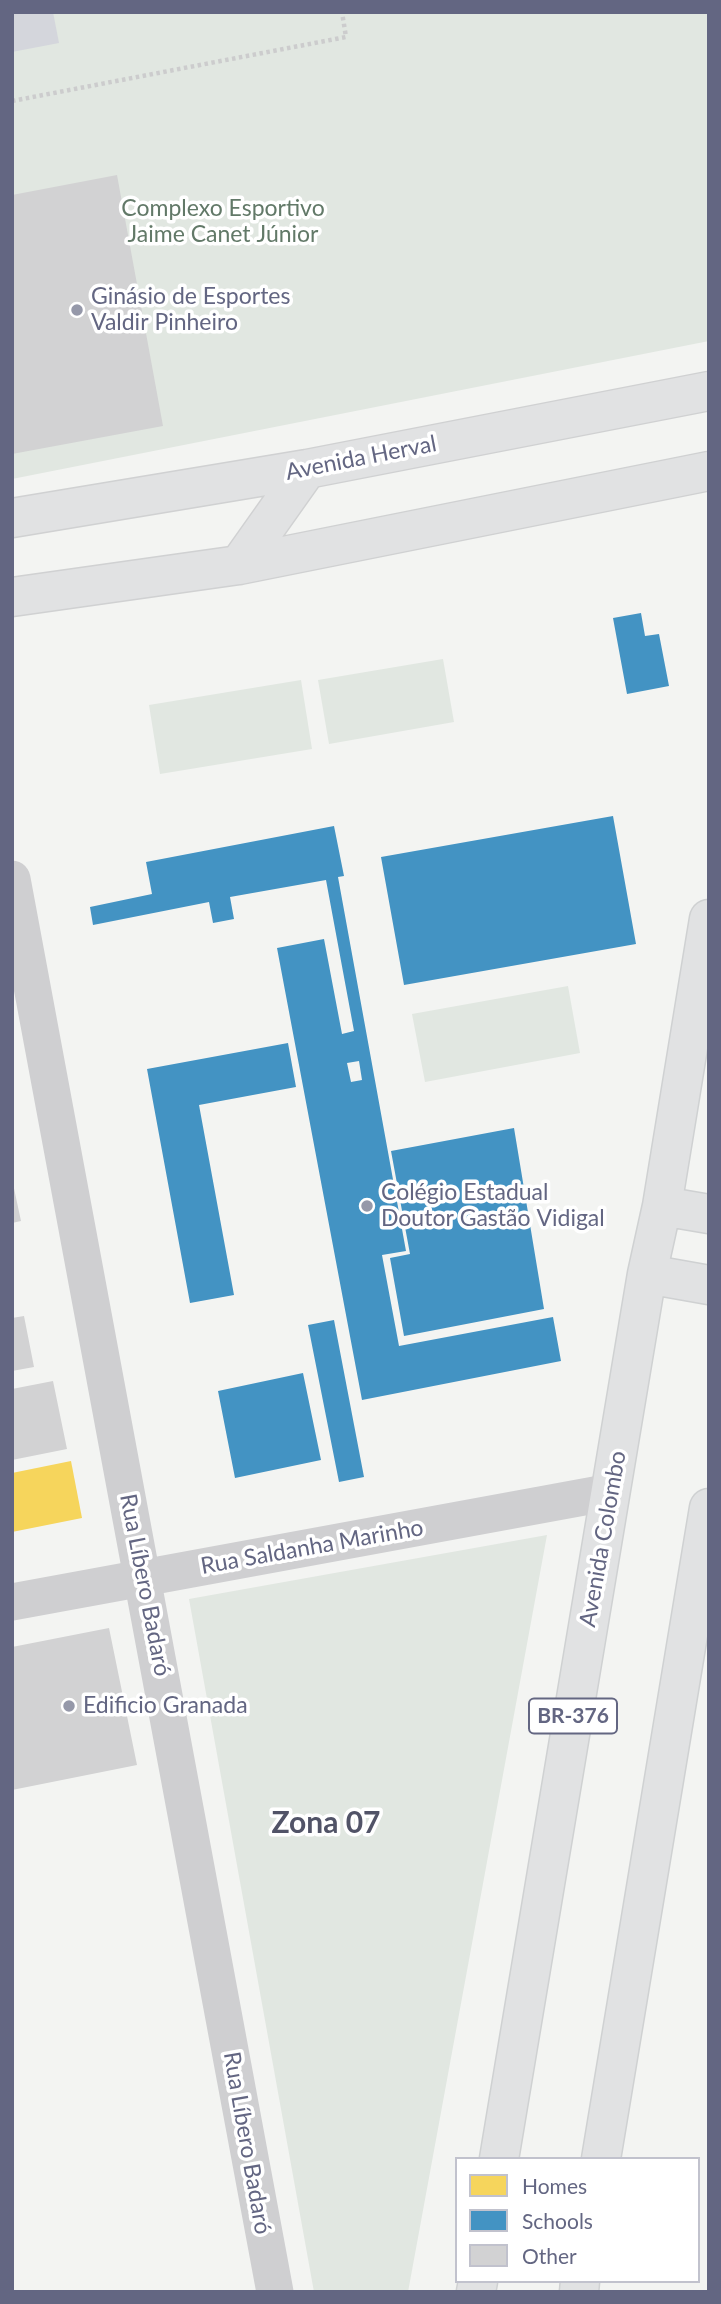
<!DOCTYPE html>
<html>
<head>
<meta charset="utf-8">
<style>
  body { margin:0 }
  #map { position:relative; width:721px; height:2304px; overflow:hidden; background:#f3f4f2; font-family:Lato,sans-serif }
  canvas { display:block }
  .frame { position:absolute; inset:0; border:14px solid #636682; pointer-events:none }
  .legend { position:absolute; left:455px; top:2157px; width:245px; height:126px; box-sizing:border-box; background:#fff; border:2px solid #c1c2cd; margin:0; padding:9px 12px; list-style:none; font-size:21px; color:#636682 }
  .legend li { display:flex; align-items:center; gap:14px; height:35px }
  .legend b { width:35px; border:2px solid #c1c2cd }
</style>
</head>
<body>
<div id="map">
<canvas width="721" height="2304"></canvas>
<div class="frame"></div>
<ul class="legend">
<li><b style="height:19px;background:#f6d55c"></b>Homes</li>
<li><b style="height:19px;background:#4393c3"></b>Schools</li>
<li><b style="height:19px;background:#d2d2d3"></b>Other</li>
</ul>
</div>
<script>
const ctx = document.querySelector('canvas').getContext('2d');
ctx.lineJoin = 'round';
function paint(path, color) { ctx.fillStyle = color; ctx.fill(path, 'evenodd'); }
const poly = rows => new Path2D(rows.map(r => 'M' + r).join(''));
function trace(path, color, width, dash) { ctx.strokeStyle = color; ctx.lineWidth = width; ctx.lineCap = dash ? 'butt' : 'round'; ctx.setLineDash(dash || []); ctx.stroke(path); }
function label(font, color, halo, rows, align = 'center') {
  ctx.font = font + ' Lato,sans-serif'; ctx.lineWidth = 7; ctx.setLineDash([]); ctx.textBaseline = 'middle'; ctx.strokeStyle = halo; ctx.fillStyle = color; for (const [text, x, y, turn = 0] of rows) {
    ctx.save(); ctx.translate(x, y); ctx.rotate((+turn || 0) * Math.PI / 180); ctx.textAlign = isNaN(turn) ? turn : align; if (halo) ctx.strokeText(text, 0, 0); ctx.fillText(text, 0, 0); ctx.restore();
  }
}
paint(poly([
  [12,12,709,12,709,341,12,479],
  [443,659,454,722,329,744,318,680],
  [301,680,312,749,160,774,149,705],
  [568,986,580,1053,425,1082,412,1014],
  [547,1535,408,2292,314,2292,189,1599]
]), '#e1e7e1');
paint(poly([
  [12,12,53,12,59,43,12,52]
]), '#d4d6dc');
paint(poly([
  [71,1461,82,1518,12,1532,12,1473]
]), '#f6d55c');
paint(poly([
  [641,613,645,636,659,634,669,686,627,694,613,618],
  [613,816,636,944,404,985,381,857],
  [334,826,344,876,338,877,406,1251,382,1255,399,1346,553,1317,561,1361,362,1400,277,948,324,939,342,1034,354,1031,326,880,230,897,234,919,213,923,209,902,93,925,90,907,152,894,146,862],
  [359,1061,362,1080,351,1082,347,1063],
  [288,1043,296,1087,199,1105,234,1295,190,1303,147,1069],
  [514,1128,544,1309,404,1336,390,1258,410,1254,391,1151],
  [334,1320,364,1477,339,1482,308,1325],
  [303,1373,321,1460,235,1478,218,1391]
]), '#4393c3');
paint(poly([
  [117,175,163,426,12,454,12,195],
  [12,1179,21,1221,12,1223],
  [24,1316,34,1367,12,1371,12,1318],
  [53,1381,67,1449,12,1460,12,1389],
  [109,1628,137,1765,12,1790,12,1647]
]), '#d2d2d3');
const secondary = poly([
  [12,518,307,469,709,391],
  [239,565,307,469],
  [12,597,239,565,709,471]
]);
const primary = poly([
  [662,1206,709,1214],
  [647,1274,709,1285],
  [499,2159,647,1274,662,1206,709,919],
  [601,2159,709,1508],
  [476,2292,478,2281],
  [579,2292,580,2281]
]);
trace(secondary, '#d0d1d2', 41);
trace(primary, '#cfd1d2', 41);
trace(poly([
  [12,101,346,37,342,12]
]), '#cccccd', 4.5, [3.5, 3.5]);
trace(poly([
  [12,879,275,2292],
  [12,1602,611,1492]
]), '#cfcfd1', 37);
trace(secondary, '#e1e2e3', 38);
trace(primary, '#e1e2e3', 38);
for (const [x, y, r, color] of [
  [77,310,7,"#9598a9"],
  [367,1206,7,"#9598a9"],
  [69,1706,7,"#9598a9"]
]) { const dot = new Path2D(); dot.arc(x, y, r, 0, 2 * Math.PI); ctx.fillStyle = color; ctx.fill(dot); trace(dot, '#fff', 2.5); }
for (const [x, y, w] of [
  [573,1716,88]
]) { const box = new Path2D(); box.roundRect(x - w / 2, y - 17.5, w, 35, 5); ctx.fillStyle = '#fff'; ctx.fill(box); trace(box, '#636682', 2); }
label('bold 21px', '#636682', null, [
  ["BR-376",573,1716]
]);
label('23px', '#627968', '#fff', [
  ["Complexo Esportivo",223,209],
  ["Jaime Canet Júnior",223,235]
]);
label('23px', '#636682', '#fff', [
  ["Ginásio de Esportes",91,297],
  ["Valdir Pinheiro",91,323],
  ["Colégio Estadual",381,1193],
  ["Doutor Gastão Vidigal",381,1219],
  ["Edificio Granada",83,1706]
], 'left');
label('23px', '#636682', '#fff', [
  ["Avenida Herval",361,458,-11],
  ["Avenida Colombo",603,1539,-80],
  ["Rua Saldanha Marinho",312,1547,-10],
  ["Rua Líbero Badaró",145,1585,79],
  ["Rua Líbero Badaró",247,2143,80]
]);
label('bold 30px', '#515367', '#fff', [
  ["Zona 07",326,1823]
]);
</script>
</body>
</html>
